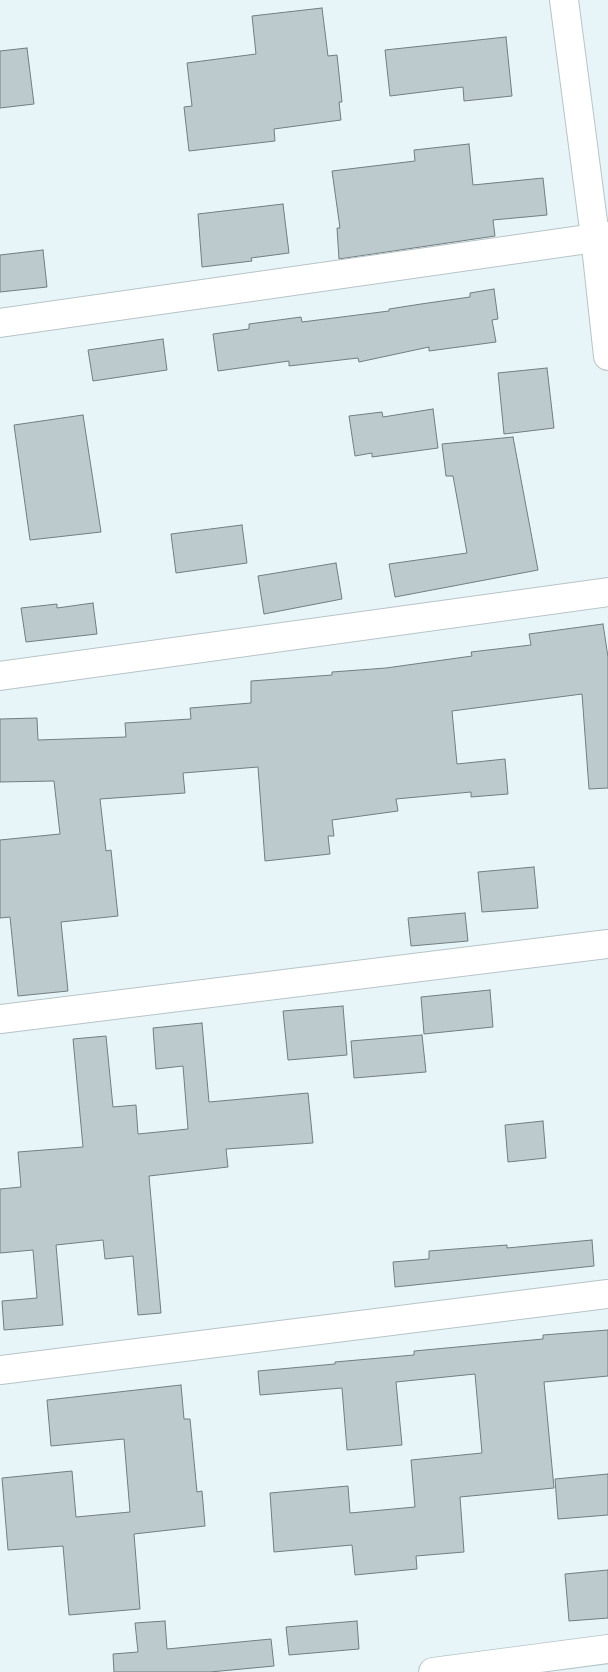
<!DOCTYPE html>
<html>
<head>
<meta charset="utf-8">
<style>
  body { margin:0 }
  canvas { display:block; background:#e8f5f8 }
</style>
</head>
<body>
<canvas width="608" height="1672"></canvas>
<script>
const ctx = document.querySelector('canvas').getContext('2d');
ctx.lineJoin = 'round';
function paint(path, color) { ctx.fillStyle = color; ctx.fill(path, 'evenodd'); }
const poly = rows => new Path2D(rows.map(r => 'M' + r).join(''));
function trace(path, color, width, dash) { ctx.strokeStyle = color; ctx.lineWidth = width; ctx.lineCap = dash ? 'butt' : 'round'; ctx.setLineDash(dash || []); ctx.stroke(path); }
const building = poly([
  [322,8,328,56,337,55,342,102,339,102,341,120,274,129,275,141,189,151,184,107,192,106,187,63,256,54,252,16,322,8],
  [506,37,512,96,464,101,463,87,390,96,385,50,506,37],
  [27,48,34,104,0,108,0,51,27,48],
  [469,144,473,185,543,178,547,215,493,220,495,236,339,259,337,228,340,228,332,171,415,161,414,150,469,144],
  [283,204,289,253,251,258,252,261,202,267,198,214,283,204],
  [43,250,47,287,0,292,0,255,43,250],
  [494,289,498,319,492,320,496,342,429,351,429,347,359,362,358,358,289,366,289,361,218,371,213,334,249,329,249,324,301,317,302,322,389,311,389,309,421,304,470,297,470,293,494,289],
  [163,339,167,370,93,381,88,350,163,339],
  [547,368,554,428,504,434,498,373,547,368],
  [433,409,438,448,372,457,372,453,355,456,349,416,382,412,383,417,433,409],
  [83,415,101,532,30,540,14,425,83,415],
  [513,437,538,570,395,597,389,564,467,553,453,476,446,476,442,444,513,437],
  [242,525,247,563,176,573,171,534,242,525],
  [336,563,342,599,264,614,258,576,336,563],
  [93,603,97,634,26,642,21,608,57,604,57,608,93,603],
  [603,624,608,657,608,788,589,789,582,694,452,711,457,764,505,759,508,794,471,797,471,792,396,799,398,811,332,820,334,836,328,836,330,854,265,861,258,767,183,773,185,793,100,799,106,851,111,850,118,916,61,922,68,991,18,996,10,917,0,918,0,840,60,834,54,781,0,782,0,719,37,718,38,740,126,737,125,723,191,719,190,708,251,703,251,681,332,675,332,672,386,668,472,656,471,652,531,645,529,634,603,624],
  [534,867,538,908,482,912,478,872,534,867],
  [465,913,468,941,411,946,408,918,465,913],
  [490,990,493,1027,424,1034,421,997,490,990],
  [343,1006,347,1055,288,1060,283,1011,343,1006],
  [202,1023,209,1102,308,1093,313,1143,226,1149,228,1167,149,1176,161,1313,138,1315,133,1256,105,1259,103,1240,56,1245,63,1325,4,1330,2,1301,37,1298,33,1250,0,1253,0,1189,21,1187,18,1152,83,1147,73,1039,106,1036,113,1107,136,1105,138,1134,188,1129,183,1066,156,1069,153,1028,202,1023],
  [422,1035,426,1072,354,1078,351,1041,422,1035],
  [543,1121,546,1158,508,1162,505,1125,543,1121],
  [592,1240,594,1266,395,1287,393,1262,429,1259,429,1251,507,1245,507,1248,592,1240],
  [608,1330,608,1376,544,1382,554,1488,460,1497,464,1552,416,1556,417,1569,355,1575,352,1545,274,1552,270,1493,348,1486,350,1513,415,1507,411,1460,482,1453,475,1374,396,1382,402,1445,347,1450,342,1388,260,1395,258,1371,335,1364,335,1362,414,1355,414,1351,543,1339,543,1335,608,1330],
  [181,1385,184,1419,190,1419,197,1492,202,1491,205,1526,134,1534,140,1609,69,1615,63,1546,8,1550,2,1478,72,1471,76,1517,130,1512,124,1439,51,1446,47,1400,181,1385],
  [608,1474,608,1515,558,1519,555,1479,608,1474],
  [608,1570,608,1618,569,1621,565,1574,608,1570],
  [165,1621,167,1649,271,1639,274,1666,210,1672,114,1672,113,1654,138,1652,135,1623,165,1621],
  [357,1621,359,1649,289,1655,286,1627,357,1621]
]);
paint(building, '#bdcacd');
trace(building, '#727d80', 1);
const street = poly([
  [564,0,595,237,608,356],
  [0,323,608,236],
  [0,676,608,592],
  [0,1019,608,944],
  [0,1370,608,1294],
  [433,1672,608,1649]
]);
trace(street, '#b8c4c7', 30);
trace(street, '#fff', 28);
</script>
</body>
</html>
